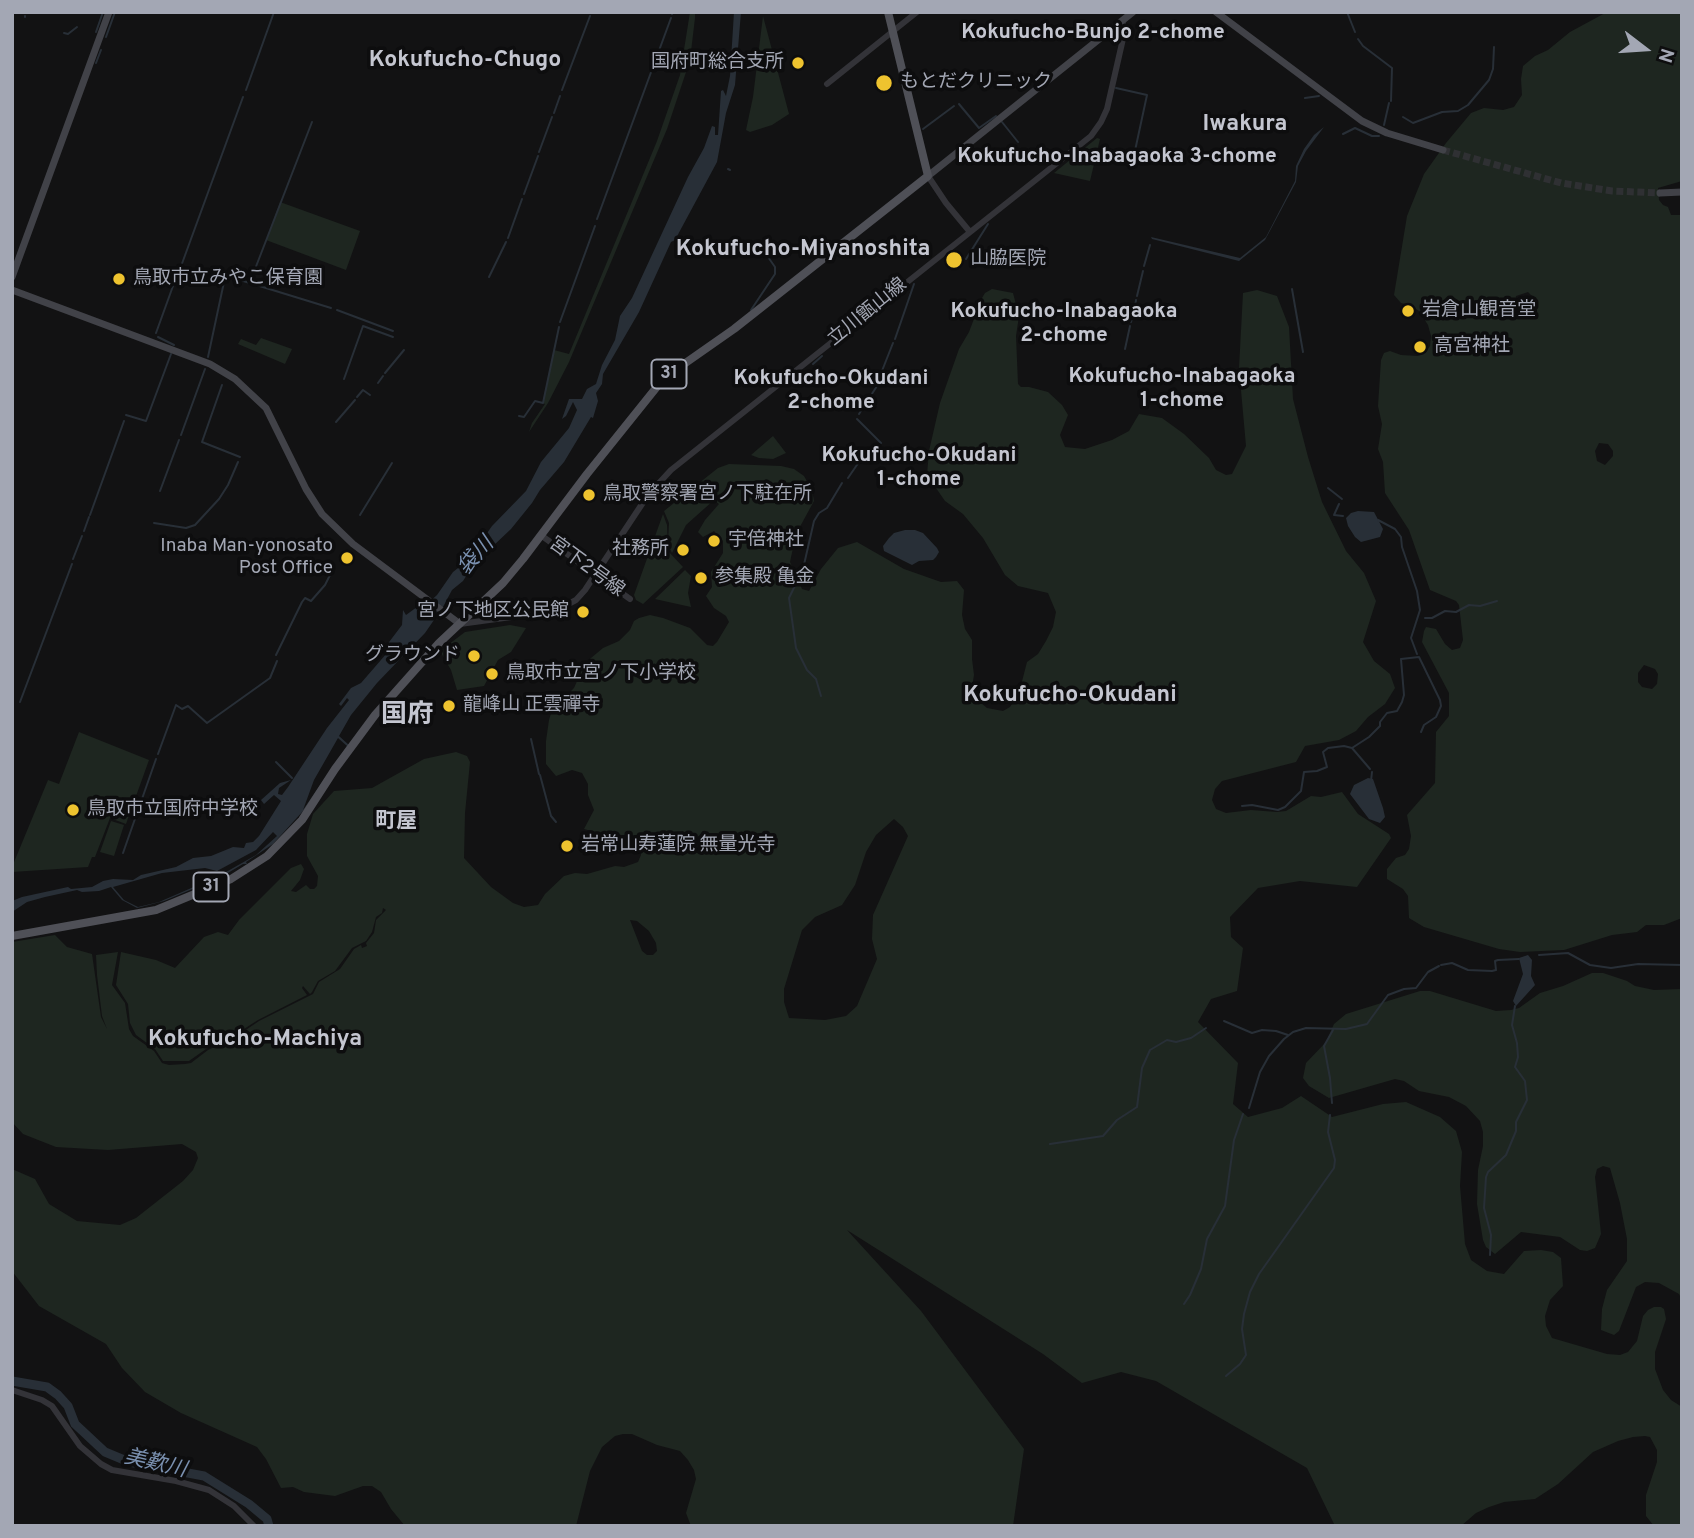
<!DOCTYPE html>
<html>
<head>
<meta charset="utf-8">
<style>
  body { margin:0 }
  #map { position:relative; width:1694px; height:1538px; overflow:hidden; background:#121213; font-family:Overpass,sans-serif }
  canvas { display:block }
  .frame { position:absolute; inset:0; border:14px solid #a3a7b4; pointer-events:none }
  .north { position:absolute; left:1610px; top:14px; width:70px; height:70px; -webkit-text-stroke:5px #0d0d0e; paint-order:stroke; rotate:107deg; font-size:19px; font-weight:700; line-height:28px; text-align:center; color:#a3a7b4 }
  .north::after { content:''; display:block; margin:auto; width:24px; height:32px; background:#a3a7b4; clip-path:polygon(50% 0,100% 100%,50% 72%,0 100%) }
</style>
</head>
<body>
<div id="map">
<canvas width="1694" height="1538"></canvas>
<div class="frame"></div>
<div class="north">N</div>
</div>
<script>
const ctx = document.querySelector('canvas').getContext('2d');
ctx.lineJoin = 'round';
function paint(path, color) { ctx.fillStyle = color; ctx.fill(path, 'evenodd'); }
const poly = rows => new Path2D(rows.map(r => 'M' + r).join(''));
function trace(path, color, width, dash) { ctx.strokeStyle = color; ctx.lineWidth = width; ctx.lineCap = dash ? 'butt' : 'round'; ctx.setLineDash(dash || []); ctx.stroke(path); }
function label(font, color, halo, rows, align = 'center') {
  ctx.font = font + ' Overpass,"Noto Sans JP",sans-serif'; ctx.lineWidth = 7; ctx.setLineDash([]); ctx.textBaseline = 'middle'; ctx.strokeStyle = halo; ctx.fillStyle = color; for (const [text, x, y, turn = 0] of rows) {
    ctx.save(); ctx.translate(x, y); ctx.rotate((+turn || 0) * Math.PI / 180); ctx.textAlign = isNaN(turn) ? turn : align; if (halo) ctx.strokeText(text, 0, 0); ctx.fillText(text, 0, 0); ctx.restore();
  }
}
paint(poly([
  [690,12,695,12,695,18,690,60,667,129,569,362,548,403,529,432,532,423,545,404,543,403,554,350,569,354,657,141,680,75],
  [1607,12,1682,12,1682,181,1658,188,1659,200,1663,205,1668,207,1671,215,1682,215,1682,918,1664,925,1646,925,1637,932,1612,935,1564,950,1520,952,1499,949,1424,927,1409,918,1408,896,1403,889,1387,879,1387,869,1396,858,1405,855,1409,849,1411,836,1407,815,1435,783,1436,732,1449,716,1449,693,1422,642,1424,631,1426,627,1436,629,1445,644,1452,650,1460,648,1463,640,1459,605,1456,601,1430,590,1409,530,1385,493,1383,462,1378,449,1382,424,1378,406,1381,360,1384,353,1390,351,1401,355,1418,356,1426,352,1430,346,1431,336,1428,325,1419,311,1410,305,1401,303,1394,295,1407,216,1424,174,1446,143,1471,113,1484,108,1503,110,1514,107,1522,95,1521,79,1523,66,1535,56,1548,50,1570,32],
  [1528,292,1534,298,1536,305,1527,314,1519,311,1515,306,1516,296],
  [1599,443,1608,444,1613,451,1613,456,1605,465,1597,461,1595,451],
  [1644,665,1655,669,1658,674,1657,684,1652,689,1642,687,1638,682,1638,673],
  [763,16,789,114,772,125,750,132,746,130,753,97],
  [1097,138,1100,139,1090,181,1054,173],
  [280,202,360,231,346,270,266,240],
  [992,289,1013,293,1019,316,1016,336,1018,384,1021,387,1029,387,1048,392,1062,405,1068,415,1060,435,1065,447,1085,449,1112,440,1129,431,1139,414,1162,418,1184,434,1209,458,1216,470,1226,475,1232,474,1246,446,1239,368,1243,293,1257,290,1277,296,1289,327,1293,399,1308,457,1322,502,1346,551,1364,573,1376,601,1363,642,1374,661,1390,674,1395,688,1385,704,1368,717,1356,731,1339,740,1305,746,1296,762,1222,781,1215,789,1212,800,1216,809,1226,813,1251,810,1277,812,1286,811,1311,796,1321,797,1342,792,1358,814,1389,834,1391,838,1357,887,1300,881,1258,888,1230,917,1231,937,1243,948,1237,991,1211,999,1198,1022,1238,1063,1233,1104,1248,1117,1282,1108,1301,1096,1332,1117,1383,1104,1406,1102,1440,1117,1456,1131,1462,1152,1460,1186,1465,1244,1471,1260,1487,1271,1504,1274,1524,1251,1541,1250,1553,1252,1561,1258,1563,1286,1550,1300,1545,1316,1546,1326,1552,1338,1607,1354,1620,1355,1628,1352,1637,1341,1643,1316,1648,1310,1654,1307,1661,1307,1664,1309,1666,1319,1655,1352,1655,1369,1663,1390,1671,1400,1682,1407,1682,1526,1654,1526,1646,1516,1646,1495,1657,1462,1657,1450,1650,1437,1645,1436,1633,1437,1618,1441,1593,1452,1558,1484,1535,1499,1504,1502,1489,1507,1476,1513,1461,1526,1335,1526,1307,1468,1156,1381,1121,1372,1082,1383,1043,1354,847,1230,921,1311,1024,1449,1013,1526,691,1526,686,1513,696,1479,694,1470,688,1460,680,1451,657,1445,632,1434,623,1434,615,1436,602,1447,590,1471,576,1526,405,1526,391,1509,381,1492,372,1486,363,1486,335,1496,304,1492,293,1487,281,1488,266,1459,257,1447,181,1413,145,1392,122,1368,106,1344,39,1306,12,1271,12,1169,35,1179,49,1204,77,1221,120,1225,136,1218,183,1181,193,1170,198,1158,196,1152,182,1144,108,1150,56,1147,23,1134,12,1122,12,942,55,935,67,947,92,954,101,1017,107,1029,102,1016,97,975,96,955,118,952,112,985,125,1003,129,1029,133,1036,154,1051,162,1063,169,1065,185,1064,191,1063,208,1050,234,1038,259,1021,313,994,319,982,340,969,354,949,361,945,362,948,367,946,366,943,374,933,376,920,386,910,383,908,382,913,376,917,372,932,366,941,352,948,335,971,318,981,312,992,310,994,303,986,302,988,307,995,258,1020,233,1036,206,1049,189,1061,163,1061,155,1049,136,1035,130,1023,128,1004,116,985,121,952,156,960,175,968,204,937,218,932,228,935,239,920,291,868,301,864,304,869,300,880,291,891,296,892,306,885,310,889,314,889,317,886,318,876,307,856,307,834,313,814,334,791,372,788,424,759,456,752,467,756,470,762,465,813,464,858,491,887,513,903,524,907,538,905,545,894,564,876,575,873,587,874,615,866,624,867,638,862,641,855,639,847,629,835,606,835,584,829,594,810,588,795,588,784,582,773,572,770,556,776,546,764,546,741,549,720,554,703,564,698,574,688,585,663,603,648,619,641,630,630,634,621,639,618,650,615,663,618,690,628,707,645,713,646,717,642,729,622,726,616,714,608,706,596,712,587,711,572,723,553,723,541,714,531,703,537,698,532,705,520,719,504,714,500,686,525,672,553,668,544,669,523,664,511,718,468,729,464,781,466,794,469,804,476,812,490,814,501,796,534,790,562,802,589,809,591,821,569,838,548,857,542,904,569,941,582,957,581,964,590,962,615,965,629,972,640,972,659,974,675,972,687,980,702,987,708,1003,711,1010,707,1019,693,1027,662,1038,654,1046,641,1053,627,1056,612,1048,593,1018,586,1005,575,983,538,963,514,945,501,927,475,929,451,940,403,959,349,969,332,982,298,985,293],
  [894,819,903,827,908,836,873,915,872,939,877,959,857,1006,846,1016,825,1020,789,1018,784,1002,784,989,802,930,815,917,842,905,855,885,866,852,876,835],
  [630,920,637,921,649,931,656,943,657,951,653,955,647,955,642,951],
  [261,338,292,349,285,364,238,344,241,339,256,345],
  [773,436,786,453,773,459,759,458,751,455],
  [663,514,667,525,668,551,683,567,643,604,636,600,634,595],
  [685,570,691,576,688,593,691,607,655,599],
  [510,625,526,628,511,652,498,660,484,686,457,690,451,670,440,651,465,632],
  [79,732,149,760,126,824,110,818,95,857,92,857,88,867,12,872,12,867,48,780,59,784],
  [111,821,124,825,114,856,100,852],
  [1592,973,1603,973,1627,981,1635,986,1654,990,1682,989,1682,1300,1679,1294,1659,1283,1645,1282,1636,1287,1619,1331,1614,1335,1601,1330,1602,1309,1607,1290,1627,1261,1627,1239,1620,1203,1610,1168,1603,1166,1597,1169,1595,1177,1601,1234,1595,1248,1587,1251,1580,1250,1560,1237,1521,1232,1495,1254,1486,1247,1483,1240,1477,1204,1478,1170,1483,1146,1483,1132,1480,1121,1466,1106,1449,1097,1419,1091,1404,1081,1395,1079,1329,1098,1309,1086,1303,1078,1306,1063,1326,1042,1334,1024,1346,1014,1420,991,1430,991,1496,1011,1511,1010,1519,1008,1540,993,1563,986]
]), '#1e2620');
paint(poly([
  [734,12,741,12,735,85,726,113,717,162,675,240,671,242,639,312,603,374,602,384,596,393,598,401,593,418,591,417,564,462,540,490,532,503,511,529,474,564,463,581,452,590,443,607,425,633,377,683,351,715,339,736,349,745,304,810,273,844,246,862,247,864,243,864,221,877,164,901,137,908,122,900,111,887,99,891,82,892,77,890,45,897,27,902,12,912,12,901,22,897,68,887,71,889,92,887,103,881,113,879,133,880,141,875,176,867,193,858,211,856,233,847,244,848,246,843,253,842,259,836,281,801,274,795,264,804,261,800,280,783,291,780,279,788,278,794,282,795,288,787,327,728,349,700,347,698,341,706,339,704,351,688,361,683,387,653,383,650,402,625,403,610,406,615,417,607,425,606,437,595,453,572,468,560,492,526,526,491,541,462,569,428,577,410,573,402,566,416,562,419,569,399,582,399,587,389,596,384,602,365,615,340,620,316,632,298,688,177,704,148,712,126,715,127,715,135,718,135,721,91,723,90,726,96,730,76],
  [338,738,347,746,303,810,314,780],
  [273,832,277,836,256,855,219,876,159,902,138,907,124,900,113,887,162,873,205,868,217,871,256,850],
  [1324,127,1306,151,1298,166,1296,182,1265,240,1239,261,1152,239,1151,237,1240,258,1266,237,1295,181,1296,166,1304,149,1314,135],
  [1358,511,1374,512,1383,529,1380,537,1361,542,1355,537,1348,526,1346,518,1351,513],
  [905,530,915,530,923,533,937,548,939,552,936,557,933,560,919,561,912,565,884,551,883,546,889,538,894,533],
  [1368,778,1373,779,1383,808,1385,817,1380,823,1369,819,1350,794,1354,785],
  [1528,955,1532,960,1531,976,1535,985,1516,1006,1513,1001,1523,974,1519,958]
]), '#282f37');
trace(poly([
  [1347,12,1355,32],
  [27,13,27,12],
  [672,14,673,12],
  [25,17,25,16],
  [96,32,103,12],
  [64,33,68,34,77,27],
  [106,37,115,12],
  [1358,39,1363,46,1392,68,1391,101],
  [96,63,101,50],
  [1116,88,1147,95,1133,160],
  [246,90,274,12],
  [562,90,590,16],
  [1305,98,1319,96],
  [959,104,979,128,996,116],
  [554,113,560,96],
  [1403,117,1413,123,1442,112,1458,111,1468,105,1489,80,1493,69,1494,47],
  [1002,122,1018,142],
  [1384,125,1389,103],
  [923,129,954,106],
  [1343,134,1355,128,1372,136,1379,136],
  [539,152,552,117],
  [728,169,730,170],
  [524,194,538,156],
  [597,219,671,18],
  [508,238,522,199],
  [966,259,988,224],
  [1144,266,1150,245],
  [180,269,243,97],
  [227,276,331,308],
  [489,277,506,242],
  [250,282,312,122],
  [1292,289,1303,352],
  [1137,296,1143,271],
  [1135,307,1136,300],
  [337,310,393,331],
  [751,310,775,274,775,267,768,257],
  [560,322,595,226],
  [1131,322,1134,310],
  [156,333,177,275],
  [158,337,174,345],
  [895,339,914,284],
  [1125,349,1130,326],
  [208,357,224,282],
  [813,364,822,356],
  [385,373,404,350],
  [344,379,363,326,393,337],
  [878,381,893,343],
  [378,383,383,376],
  [222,385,202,442,240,457],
  [357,397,363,390,370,395],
  [859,414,877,386],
  [126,415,146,421,171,354],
  [519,416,524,417,535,401,543,403,559,327],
  [857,419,881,443],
  [336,422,355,400],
  [181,435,205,369],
  [870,459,881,447],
  [848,478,861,459,866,459],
  [1328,488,1342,499],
  [160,491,179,440],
  [1339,504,1334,515,1343,516],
  [90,515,124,421],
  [360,515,392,463],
  [1378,520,1395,529,1401,537,1402,547,1417,591,1420,610,1411,638,1417,654],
  [154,523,186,528,195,525,219,499,228,485,238,462],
  [84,531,89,517],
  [73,559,82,536],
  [1425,618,1432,618,1445,611,1456,612,1469,605,1480,606,1497,601],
  [276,655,302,602,305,598,311,601,325,585,333,569],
  [821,696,816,679,807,670,796,648,789,598,803,569,814,521,819,513,827,508,842,483],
  [20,702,72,564],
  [531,739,539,774],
  [1352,748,1369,737,1380,726,1380,722,1387,713,1397,711,1402,702,1404,695,1401,659,1419,657,1440,700,1441,706,1436,717,1424,725,1421,732],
  [158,754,176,705,182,709,188,706,207,723,270,678,277,661],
  [276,762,292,778],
  [540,775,551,816,556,822],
  [1371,781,1372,772],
  [1242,806,1252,805,1278,810,1285,807,1301,791,1304,772,1317,771,1327,767,1323,752,1328,748,1344,746,1352,748,1370,769],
  [123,853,156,759],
  [1539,955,1568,953,1590,965,1611,968,1638,964,1682,965],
  [1441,965,1452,963,1468,970,1492,971,1496,970,1495,961,1498,960,1519,959],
  [1224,1021,1252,1033,1262,1030,1276,1031,1288,1035],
  [1332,1103,1330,1078,1324,1046,1333,1030],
  [1249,1108,1260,1072,1269,1056,1284,1039,1293,1032,1306,1028,1346,1029,1367,1024,1388,995,1404,989,1416,988,1428,972,1439,966],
  [1050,1144,1103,1136,1117,1120,1137,1107,1142,1068,1150,1050,1167,1040,1176,1042,1191,1038,1206,1028],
  [1490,1255,1491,1235,1484,1208,1486,1177,1488,1172,1506,1155,1516,1131,1516,1122,1527,1100,1525,1081,1515,1067,1518,1057,1517,1043,1512,1025,1515,1006],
  [1184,1304,1190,1295,1201,1269,1207,1239,1225,1206,1234,1140,1243,1114],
  [1226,1376,1240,1364,1246,1355,1242,1329,1244,1314,1250,1292,1259,1274,1334,1168,1335,1160,1328,1132,1330,1115]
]), '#282f37', 2);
trace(poly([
  [12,1381,47,1387,58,1395,68,1406,75,1424,105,1452,129,1462,204,1476,249,1504,267,1519,269,1526]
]), '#282f37', 9);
trace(poly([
  [1443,150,1561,183,1612,191,1660,193]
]), '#2f3033', 7, [7, 3.5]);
trace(poly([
  [827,84,917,12],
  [928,176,946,203,970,232],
  [542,536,630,599],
  [460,624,555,611,576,600,585,590,648,495,671,470,1091,136,1101,122,1107,109,1125,30,1122,21],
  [12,1390,42,1400,52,1406,80,1446,101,1464,112,1470,176,1481,209,1490,234,1506,254,1526]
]), '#333338', 6);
trace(poly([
  [1216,12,1362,121,1387,133,1443,150],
  [928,176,1133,12],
  [1660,193,1682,192],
  [12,277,109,12],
  [12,290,210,364,235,379,266,408,306,489,322,514,353,544,460,624]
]), '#414248', 7);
trace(poly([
  [12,936,156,910,231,879,267,856,302,820,335,769,375,715,439,643,503,583,523,559,587,474,664,378,734,329,928,176,888,12]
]), '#4f5057', 8);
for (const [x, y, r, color] of [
  [798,63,7,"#eec32f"],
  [884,83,9,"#eec32f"],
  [954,260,9,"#eec32f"],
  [119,279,7,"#eec32f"],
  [1408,311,7,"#eec32f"],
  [1420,347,7,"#eec32f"],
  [589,495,7,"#eec32f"],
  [714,541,7,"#eec32f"],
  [683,550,7,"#eec32f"],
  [347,558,7,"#eec32f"],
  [701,578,7,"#eec32f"],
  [583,612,7,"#eec32f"],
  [474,656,7,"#eec32f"],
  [492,674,7,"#eec32f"],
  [449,706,7,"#eec32f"],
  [73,810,7,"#eec32f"],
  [567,846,7,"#eec32f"]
]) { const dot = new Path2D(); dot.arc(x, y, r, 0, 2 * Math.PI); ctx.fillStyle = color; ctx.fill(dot); trace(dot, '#0d0d0e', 2.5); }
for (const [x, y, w] of [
  [669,374,35],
  [211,887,35]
]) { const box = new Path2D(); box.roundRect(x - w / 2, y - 14.5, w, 29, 5); ctx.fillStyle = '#0d0d0e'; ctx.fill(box); trace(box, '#a3a7b4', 2); }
label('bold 18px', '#a3a7b4', null, [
  ["31",669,374],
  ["31",211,887]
]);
label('19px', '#a3a7b4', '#0d0d0e', [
  ["国府町総合支所",784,63,"right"],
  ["もとだクリニック",900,83],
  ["山脇医院",970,260],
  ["鳥取市立みやこ保育園",133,279],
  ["岩倉山観音堂",1422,311],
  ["高宮神社",1434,347],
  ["鳥取警察署宮ノ下駐在所",603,495],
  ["宇倍神社",728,541],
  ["Inaba Man-yonosato",333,547,"right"],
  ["Post Office",333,569,"right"],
  ["社務所",669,550,"right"],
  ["参集殿 亀金",715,578],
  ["宮ノ下地区公民館",569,612,"right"],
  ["グラウンド",460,656,"right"],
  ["鳥取市立宮ノ下小学校",506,674],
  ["龍峰山 正雲禪寺",463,706],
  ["鳥取市立国府中学校",87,810],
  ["岩常山寿蓮院 無量光寺",581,846]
], 'left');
label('19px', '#a3a7b4', '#0d0d0e', [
  ["立川甑山線",868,313,-39],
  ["宮下2号線",586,568,36]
]);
label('bold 21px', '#c4c6d0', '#0d0d0e', [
  ["Kokufucho-Bunjo 2-chome",1093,34],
  ["Kokufucho-Inabagaoka 3-chome",1117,158],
  ["Kokufucho-Inabagaoka",1064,313],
  ["2-chome",1064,337],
  ["Kokufucho-Inabagaoka",1182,378],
  ["1-chome",1182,402],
  ["Kokufucho-Okudani",831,380],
  ["2-chome",831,404],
  ["Kokufucho-Okudani",919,457],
  ["1-chome",919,481],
  ["町屋",396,823]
]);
label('italic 21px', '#7a90af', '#0d0d0e', [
  ["袋川",477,557,-48],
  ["美歎川",155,1465,13]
]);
label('bold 23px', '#c4c6d0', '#0d0d0e', [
  ["Kokufucho-Chugo",465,61],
  ["Iwakura",1245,125],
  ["Kokufucho-Miyanoshita",803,250],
  ["Kokufucho-Okudani",1070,696],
  ["Kokufucho-Machiya",255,1040]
]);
label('bold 26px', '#c4c6d0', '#0d0d0e', [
  ["国府",407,717]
]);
</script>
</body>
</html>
